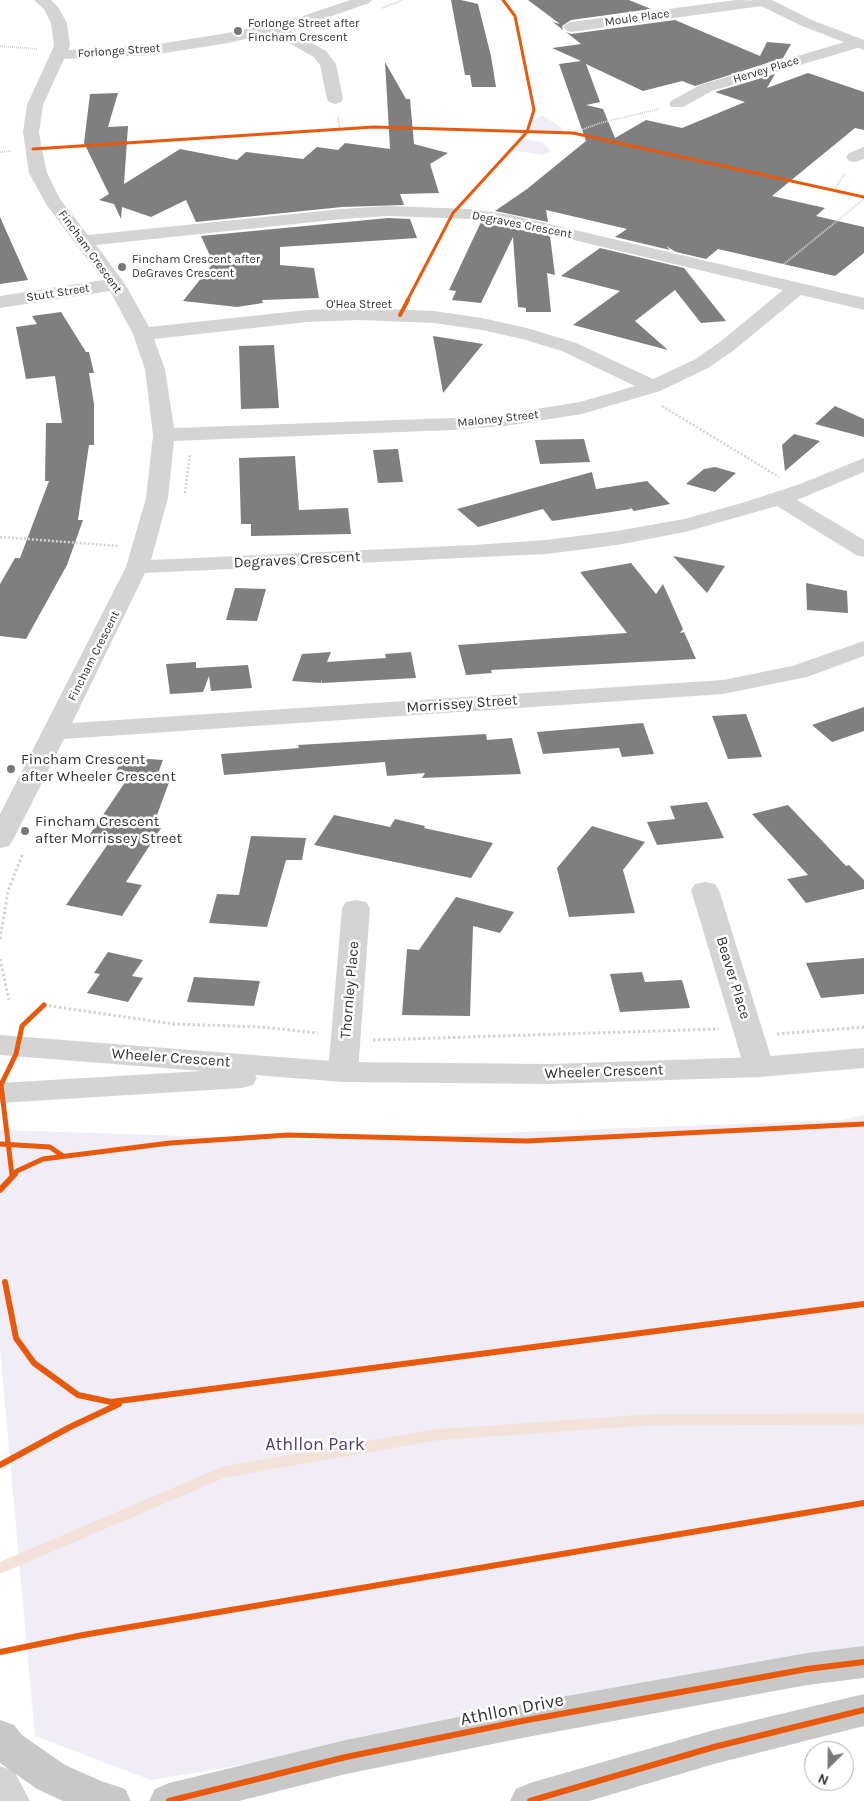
<!DOCTYPE html>
<html>
<head>
<meta charset="utf-8">
<style>
  body { margin:0 }
  #map { position:relative; width:864px; height:1801px; overflow:hidden; background:#fff; font-family:Karla,sans-serif }
  canvas { display:block }
  .north { position:absolute; left:804px; top:1741px; width:50px; height:50px; box-sizing:border-box; background:#fff; border:1px solid #acacac; border-radius:50%; rotate:203deg; font-size:14px; font-weight:700; line-height:20px; text-align:center; color:#303030 }
  .north::after { content:''; display:block; margin:auto; width:18px; height:22px; background:#787878; clip-path:polygon(50% 0,100% 100%,50% 72%,0 100%) }
</style>
</head>
<body>
<div id="map">
<canvas width="864" height="1801"></canvas>
<div class="north">N</div>
</div>
<script>
const ctx = document.querySelector('canvas').getContext('2d');
ctx.lineJoin = 'round';
function paint(path, color) { ctx.fillStyle = color; ctx.fill(path, 'evenodd'); }
const poly = rows => new Path2D(rows.map(r => 'M' + r).join(''));
function trace(path, color, width, dash) { ctx.strokeStyle = color; ctx.lineWidth = width; ctx.lineCap = dash ? 'butt' : 'round'; ctx.setLineDash(dash || []); ctx.stroke(path); }
function label(font, color, halo, rows, align = 'center') {
  ctx.font = font + ' Karla,sans-serif'; ctx.lineWidth = 5; ctx.setLineDash([]); ctx.textBaseline = 'middle'; ctx.strokeStyle = halo; ctx.fillStyle = color; for (const [text, x, y, turn = 0] of rows) {
    ctx.save(); ctx.translate(x, y); ctx.rotate((+turn || 0) * Math.PI / 180); ctx.textAlign = isNaN(turn) ? turn : align; if (halo) ctx.strokeText(text, 0, 0); ctx.fillText(text, 0, 0); ctx.restore();
  }
}
paint(poly([
  [540,116,543,116,564,129,558,133,533,131,531,130,533,121],
  [523,139,542,142,551,151,543,155,511,150],
  [864,1115,864,1662,151,1780,35,1736,0,1349,0,1130,310,1140,842,1120]
]), '#f0edf6');
trace(poly([
  [0,1568,224,1472,435,1435,646,1420,864,1419]
]), '#f3e2d9', 11);
paint(poly([
  [451,0,461,0,478,4,491,56,496,87,472,87,470,75,465,75],
  [528,0,629,0,651,9,571,20,562,26,563,30,553,22,560,24],
  [675,20,760,56,767,42,791,44,783,58,695,86,682,81,643,91,586,64,600,102,586,105,603,109,615,138,646,120,682,128,745,102,715,92,775,74,767,88,808,73,864,92,864,130,855,128,772,196,825,208,816,216,864,227,864,253,835,276,718,249,706,259,676,252,666,246,670,250,615,237,627,229,546,210,548,222,495,211,527,189,586,141,559,64,581,61,552,48,581,44,566,32,571,34],
  [385,62,406,99,410,99,414,144,448,153,430,164,439,193,400,194,404,205,342,207,196,222,186,200,151,217,122,207,121,219,114,204,99,200,109,194,84,143,90,94,118,93,108,127,128,126,124,184,180,149,237,160,246,152,303,159,317,147,338,150,345,143,390,149],
  [0,217,28,280,0,284],
  [388,218,410,219,417,238,280,247,280,265,314,268,319,298,262,300,263,303,237,307,183,301,218,257,211,258,201,236],
  [481,222,550,236,555,275,547,273,551,312,526,312,526,308,518,307,513,237,481,303,452,300,456,291,449,290],
  [600,248,684,268,726,321,701,323,675,290,635,321,668,350,573,325,620,291,561,276],
  [61,312,86,352,89,352,94,373,89,373,94,404,94,445,89,445,78,520,83,520,67,565,26,639,0,636,0,584,15,558,20,558,49,481,45,481,46,423,62,423,55,376,26,379,16,327,37,324,32,316],
  [433,336,483,344,443,393],
  [274,345,279,408,241,409,239,346],
  [835,406,864,419,864,437,815,424],
  [794,434,820,441,785,471,782,445],
  [584,439,590,462,540,464,535,440],
  [398,449,403,482,378,483,373,450],
  [295,456,299,510,348,508,351,534,251,536,251,524,241,524,239,458],
  [715,467,736,473,715,492,686,484,704,469],
  [592,472,596,489,647,481,670,504,634,511,629,506,631,509,552,521,543,509,478,527,457,509],
  [673,556,725,566,707,593],
  [631,563,656,594,663,584,683,629,680,633,684,632,696,659,491,670,492,673,466,675,458,645,627,633,580,572],
  [806,583,847,591,848,613,807,610],
  [235,588,266,589,257,621,226,620],
  [331,652,327,662,386,658,385,654,411,652,416,678,322,683,322,680,321,683,292,681,302,654],
  [196,662,196,668,248,665,252,688,211,691,209,676,203,692,170,694,166,664],
  [864,707,864,731,832,742,812,725],
  [746,714,762,757,728,759,712,716],
  [643,723,654,754,622,757,619,748,543,754,537,732],
  [486,734,487,740,512,738,521,774,422,778,425,773,387,776,385,762,224,775,221,754,299,748,298,745],
  [122,757,163,760,157,776,171,777,153,826,161,828,126,882,142,885,122,916,66,905,110,841,88,837,128,778,114,777],
  [707,802,724,838,657,845,647,822,675,819,670,806],
  [788,805,846,866,849,865,864,880,864,889,806,903,787,879,808,875,752,814],
  [334,815,390,827,395,819,425,826,424,828,493,843,471,878,314,845],
  [592,826,645,842,623,870,635,913,569,917,557,868],
  [251,836,306,838,302,860,286,860,267,927,209,923,217,894,239,895],
  [456,897,514,912,500,933,473,926,470,1016,402,1015,407,949,419,950],
  [108,952,143,960,132,976,143,978,128,1002,87,993,100,974,94,973],
  [864,958,864,994,821,998,806,963],
  [642,972,645,982,682,980,690,1008,620,1012,610,974],
  [194,977,260,981,254,1006,187,1002]
]), '#7f7f7f');
trace(poly([
  [382,8,403,0],
  [0,46,37,49],
  [338,117,340,129],
  [573,133,600,123,659,109],
  [0,152,12,151],
  [834,190,845,173],
  [784,264,864,199]
]), '#d3d3d3', 2, [1, 1]);
trace(poly([
  [662,406,779,477],
  [185,493,190,454],
  [0,537,119,546]
]), '#d3d3d3', 2.5, [2, 2]);
trace(poly([
  [0,939,8,891,23,853],
  [0,959,9,1000],
  [44,1005,173,1024,261,1027,318,1033],
  [777,1034,864,1027],
  [373,1040,719,1029]
]), '#d3d3d3', 3, [2.5, 2.5]);
paint(poly([
  [34,0,51,0,58,7,67,23,70,46,68,50,152,45,228,33,303,16,350,0,372,0,369,3,312,23,287,29,326,51,336,64,343,99,341,102,335,104,329,102,327,99,320,65,314,57,271,33,228,43,152,55,64,59,43,105,39,132,41,145,47,173,60,199,88,235,342,209,388,206,471,209,511,215,864,298,864,310,801,295,734,350,708,368,660,391,582,414,505,426,452,430,174,441,168,498,151,560,474,545,546,540,617,531,684,519,742,503,800,484,864,458,864,472,797,500,864,540,864,557,856,555,777,506,685,532,617,545,546,554,145,573,72,723,723,680,792,666,864,641,864,656,807,677,723,694,64,739,13,840,9,846,0,848,0,814,126,567,146,498,153,435,145,369,133,334,110,291,0,308,0,296,103,280,46,204,29,173,23,132,27,105,54,46,51,23,44,9,34,0],
  [388,216,471,219,511,225,783,290,720,342,694,360,653,379,576,343,527,328,482,318,434,311,359,308,307,310,149,327,125,284,96,245,342,219,388,216],
  [359,320,434,323,482,330,522,339,562,351,635,386,580,402,505,414,452,418,174,428,165,369,154,339,307,322,359,320],
  [736,0,770,1,767,4,762,6,571,32,566,30,563,27,566,24,571,22,736,0],
  [858,38,864,40,864,46,712,91,683,107,671,107,669,104,671,101,700,85,858,38],
  [864,147,864,159,855,162,849,161,846,157,849,153,864,147],
  [705,882,715,884,719,890,774,1067,770,1074,759,1077,748,1074,744,1067,691,890,695,884,705,882],
  [356,900,366,902,370,908,358,1072,354,1079,343,1082,332,1079,328,1072,342,908,346,902,356,900]
]), '#d4d4d4');
paint(poly([
  [752,0,772,0,812,20,864,40,864,50,802,26,755,3,752,0],
  [0,1035,343,1062,552,1064,759,1057,864,1048,864,1068,759,1077,552,1084,343,1082,255,1075,257,1078,253,1085,242,1088,0,1103,0,1083,202,1071,0,1055,0,1035],
  [0,1766,14,1771,30,1801,0,1801,0,1766]
]), '#d4d4d4');
paint(poly([
  [864,1646,864,1678,807,1685,522,1738,346,1774,239,1801,149,1801,155,1789,169,1783,346,1740,522,1704,807,1653,864,1646],
  [864,1694,864,1726,714,1764,589,1801,510,1801,516,1789,530,1783,714,1730,864,1694],
  [0,1720,14,1725,22,1735,65,1765,101,1781,125,1789,131,1801,63,1801,37,1789,0,1763,0,1720]
]), '#c8c8c8');
trace(poly([
  [33,149,374,127,573,133,864,197],
  [407,301,453,213,527,132,534,110,515,16,503,0]
]), '#e8590c', 3);
trace(poly([
  [400,315,408,300]
]), '#e8590c', 4);
trace(poly([
  [0,1144,50,1147,63,1156],
  [12,1175,1,1085,16,1054,22,1026,44,1005],
  [13,1175,17,1171,43,1159,170,1143,288,1135,527,1141,864,1124]
]), '#e8590c', 5);
trace(poly([
  [0,1190,15,1174],
  [5,1282,16,1338,34,1363,78,1395,111,1402,864,1304],
  [0,1465,70,1427,119,1404],
  [0,1652,83,1635,864,1503],
  [169,1801,346,1757,522,1721,807,1669,864,1662],
  [530,1801,714,1747,864,1710]
]), '#e8590c', 6);
for (const [x, y, r, color] of [
  [238,31,5,"#787878"],
  [122,267,5,"#787878"],
  [11,769,5,"#787878"],
  [25,831,5,"#787878"]
]) { const dot = new Path2D(); dot.arc(x, y, r, 0, 2 * Math.PI); ctx.fillStyle = color; ctx.fill(dot); trace(dot, '#fff', 2); }
label('12px', '#303030', '#fff', [
  ["Moule Place",637,18,-8],
  ["Forlonge Street",119,51,-4],
  ["Hervey Place",766,70,-17],
  ["Degraves Crescent",522,225,11],
  ["Fincham Crescent",90,252,54],
  ["Stutt Street",58,293,-9],
  ["O'Hea Street",359,305],
  ["Maloney Street",498,419,-6],
  ["Fincham Crescent",94,656,-63]
]);
label('12px', '#303030', '#fff', [
  ["Forlonge Street after",248,24],
  ["Fincham Crescent",248,38],
  ["Fincham Crescent after",132,260],
  ["DeGraves Crescent",132,274]
], 'left');
label('15px', '#303030', '#fff', [
  ["Degraves Crescent",297,560,-3],
  ["Morrissey Street",462,704,-4],
  ["Beaver Place",733,978,73],
  ["Thornley Place",350,990,-85],
  ["Wheeler Crescent",171,1058,4],
  ["Wheeler Crescent",604,1072,-2]
]);
label('15px', '#303030', '#fff', [
  ["Fincham Crescent",21,760],
  ["after Wheeler Crescent",21,777],
  ["Fincham Crescent",35,822],
  ["after Morrissey Street",35,839]
], 'left');
label('18px', '#523b6f', '#fff', [
  ["Athllon Park",315,1445]
]);
label('18px', '#303030', '#fff', [
  ["Athllon Drive",512,1710,-11]
]);
</script>
</body>
</html>
